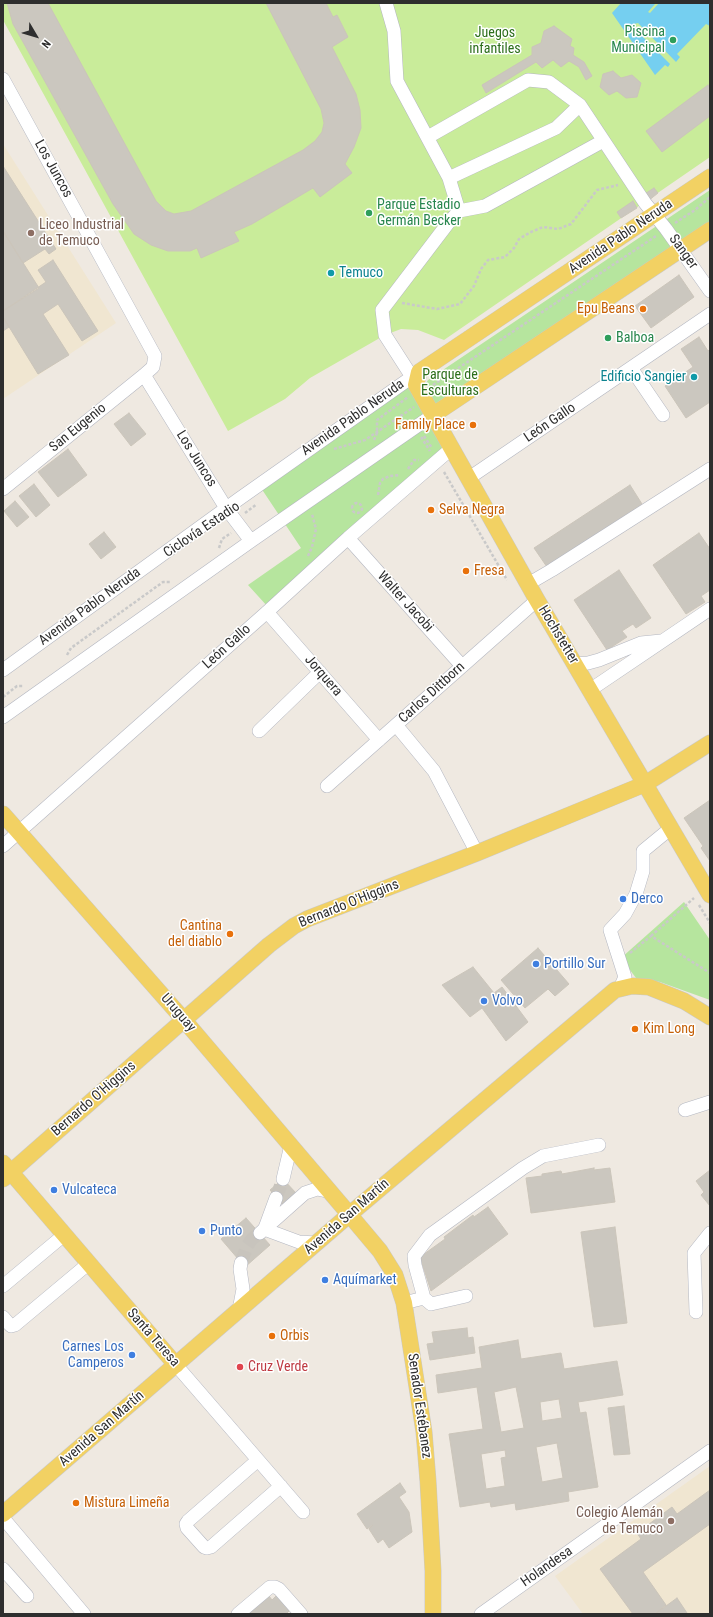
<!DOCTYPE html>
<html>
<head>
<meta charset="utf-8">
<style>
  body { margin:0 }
  #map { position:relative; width:713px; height:1617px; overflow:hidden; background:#efe9e1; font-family:"Roboto Condensed",sans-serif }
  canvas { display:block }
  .frame { position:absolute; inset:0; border:4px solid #2e2e2e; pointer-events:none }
  .north { position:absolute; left:16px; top:16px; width:40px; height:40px; -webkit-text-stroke:3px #fff; paint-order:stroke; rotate:128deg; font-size:11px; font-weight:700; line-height:16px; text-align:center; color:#2e2e2e }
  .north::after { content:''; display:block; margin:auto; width:14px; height:18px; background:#2e2e2e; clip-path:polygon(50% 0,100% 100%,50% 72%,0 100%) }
</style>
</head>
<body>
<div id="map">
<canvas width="713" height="1617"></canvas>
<div class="frame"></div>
<div class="north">N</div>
</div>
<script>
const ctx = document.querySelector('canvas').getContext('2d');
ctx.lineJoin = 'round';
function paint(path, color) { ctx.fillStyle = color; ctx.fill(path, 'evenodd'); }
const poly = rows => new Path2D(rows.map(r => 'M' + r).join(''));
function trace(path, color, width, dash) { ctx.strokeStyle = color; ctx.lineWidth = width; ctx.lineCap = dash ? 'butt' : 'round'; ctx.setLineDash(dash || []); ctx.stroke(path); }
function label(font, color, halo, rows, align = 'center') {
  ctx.font = font + ' "Roboto Condensed",sans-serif'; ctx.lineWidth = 3; ctx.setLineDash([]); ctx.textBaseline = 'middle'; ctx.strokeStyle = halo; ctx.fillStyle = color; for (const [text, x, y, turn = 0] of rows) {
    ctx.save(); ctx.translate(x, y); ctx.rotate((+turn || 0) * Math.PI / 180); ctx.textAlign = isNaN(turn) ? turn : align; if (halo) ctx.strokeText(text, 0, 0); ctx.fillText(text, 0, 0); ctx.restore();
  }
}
paint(poly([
  [3,144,116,323,3,399],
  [710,1466,710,1614,583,1614,555,1576]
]), '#f0e6d1');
paint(poly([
  [710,190,710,223,432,406,422,389,428,380],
  [410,382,446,449,268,607,248,585,301,548,261,488],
  [684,902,710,940,710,1000,660,982,636,978,621,958]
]), '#b6e59e');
paint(poly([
  [3,3,710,3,710,157,444,340,418,330,401,329,385,335,310,378,285,399,228,431,3,20]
]), '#c9ec9a');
paint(poly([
  [621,3,655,4,648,12,650,13,659,3,710,3,710,26,706,24,677,54,680,57,676,62,638,23,634,24,633,27,670,64,668,67,665,65,655,75,612,13]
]), '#75cff0');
const building = poly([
  [7,3,48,3,156,201,166,211,174,214,191,211,303,150,315,141,322,132,324,123,321,109,266,3,326,3,333,17,337,15,348,37,332,47,356,94,360,110,361,128,354,147,345,164,352,173,320,197,313,188,252,224,234,232,239,241,201,258,197,248,190,251,168,251,151,245,134,234,113,204,13,24,7,3],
  [554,26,572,39,570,46,574,48,573,55,584,62,592,76,586,80,579,67,569,61,561,67,553,60,542,68,536,62,486,93,482,85,532,55,532,47,541,43,544,31,554,26],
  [613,71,621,78,632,75,641,83,637,97,626,98,617,91,609,95,600,87,603,74,613,71],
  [708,85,710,88,710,116,662,152,646,131,708,85],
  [3,166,56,249,49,254,45,249,23,263,3,231,3,166],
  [654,188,658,193,648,201,643,195,654,188],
  [633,201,637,208,621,218,617,212,633,201],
  [3,231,39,288,3,311,3,231],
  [53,260,98,331,82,341,58,304,43,314,69,355,38,374,3,317,3,311,46,282,38,270,53,260],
  [679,275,694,297,651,328,635,306,679,275],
  [3,317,9,327,3,331,3,317],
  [699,337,708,351,710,349,710,402,686,418,665,386,693,367,681,349,699,337],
  [129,413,146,434,131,446,114,424,129,413],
  [68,449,87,475,58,497,38,472,68,449],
  [34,484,50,505,36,517,19,496,34,484],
  [630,485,642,504,547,567,534,548,630,485],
  [15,501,29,517,17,527,4,511,15,501],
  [104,532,116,547,101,559,89,544,104,532],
  [699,533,710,549,710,590,701,596,705,602,686,614,653,565,699,533],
  [619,570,651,618,636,628,633,624,622,631,627,637,607,650,574,600,619,570],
  [710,800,710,861,701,848,703,846,684,818,710,800],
  [538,948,569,984,555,996,548,989,525,1008,501,980,538,948],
  [473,967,494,993,502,987,528,1022,506,1041,482,1008,470,1017,442,985,473,967],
  [594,1168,594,1170,610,1168,615,1202,531,1213,526,1178,542,1176,542,1174,561,1171,562,1174,594,1168],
  [710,1170,710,1206,701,1195,704,1192,696,1181,710,1170],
  [283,1179,296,1193,283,1205,270,1190,283,1179],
  [488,1207,508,1234,431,1291,420,1257,445,1239,444,1237,473,1215,474,1217,488,1207],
  [246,1218,270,1245,245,1267,221,1239,246,1218],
  [615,1227,627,1323,594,1327,581,1232,615,1227],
  [467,1328,468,1338,473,1337,475,1353,430,1360,427,1344,434,1343,432,1332,467,1328],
  [518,1340,521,1359,561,1353,564,1369,617,1361,623,1395,578,1402,580,1413,586,1412,598,1487,568,1492,569,1501,516,1510,515,1503,491,1507,490,1502,460,1507,449,1434,483,1429,477,1387,438,1393,436,1375,482,1368,479,1347,518,1340],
  [516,1387,524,1428,501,1432,494,1392,516,1387],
  [559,1399,562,1418,542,1421,540,1402,559,1399],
  [557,1443,563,1478,542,1482,536,1447,557,1443],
  [505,1450,506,1457,501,1458,505,1486,486,1489,481,1454,505,1450],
  [624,1406,630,1454,614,1455,608,1408,624,1406],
  [400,1483,406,1492,399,1497,409,1512,412,1532,389,1548,383,1539,378,1543,369,1529,373,1525,367,1529,357,1514,400,1483],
  [710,1490,710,1524,643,1572,666,1605,655,1614,633,1614,600,1569,641,1539,637,1533,672,1507,677,1514,710,1490],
  [277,1595,290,1610,286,1614,248,1614,269,1596,272,1600,277,1595],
  [677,1598,687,1613,686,1614,655,1614,677,1598]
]);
paint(building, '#cbc7bf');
trace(building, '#cbc5ba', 1);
trace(poly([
  [276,1198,283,1179],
  [241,1263,247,1246,252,1239,260,1233]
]), '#c8c4bd', 13, [13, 6]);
const minor = poly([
  [386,3,394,31,397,81,449,178,459,211,449,222,382,310,385,335,412,377],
  [3,79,155,356,153,367,144,375,3,489],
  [428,137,528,80,549,82,580,105,645,203,666,229,710,291],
  [449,178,556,128,580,105],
  [459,211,485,206,603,141],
  [631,368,663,415],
  [144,375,226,508,251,541],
  [469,478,710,314],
  [348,538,462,666],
  [528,584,552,570,710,469],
  [267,612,379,740],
  [575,664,588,663,599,660,641,643,661,641],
  [3,670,239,499,419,372],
  [590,690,710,609],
  [3,717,251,541,433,415],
  [396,725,434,771,477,853],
  [259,731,320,672],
  [327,786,537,600],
  [3,846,267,612,348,538,452,448],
  [620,988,625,977,610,930,625,914,636,894,643,871,643,851,671,828],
  [685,1110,710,1102],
  [283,1179,291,1145],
  [265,1228,276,1198],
  [264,1229,299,1242,316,1243],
  [260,1233,305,1193,317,1189,331,1192],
  [3,1286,64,1235],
  [424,1298,415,1265,414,1256,430,1235,523,1168,543,1156,599,1145],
  [404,1303,424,1298,431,1304,466,1296],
  [239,1310,243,1289,240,1269,241,1263],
  [696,1312,694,1253,710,1233],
  [3,1317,9,1324,11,1326,15,1325,88,1264],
  [176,1365,303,1512],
  [258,1460,188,1521,186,1524,187,1528,204,1547,207,1548,211,1547,281,1486],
  [3,1518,84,1614],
  [3,1569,27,1596],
  [238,1614,270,1587,275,1587,279,1589,301,1614],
  [481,1614,710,1451]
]);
const major = poly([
  [710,177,422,370,419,372,416,385,537,600,710,895],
  [433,415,710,230],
  [3,814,184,1020,343,1207,380,1251,395,1275,404,1303,424,1432,428,1481,433,1571,433,1614],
  [3,1163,176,1365],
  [3,1179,269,945,294,926,307,919,477,853,645,784,710,743],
  [3,1514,350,1214,615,990,632,986,649,987,684,1001,710,1017]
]);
trace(minor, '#b4b7c1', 14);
trace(major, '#c9c9c9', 17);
trace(poly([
  [675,223,695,210,710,197],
  [402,303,437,309,460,304,474,286,481,269,488,260,505,257,514,248,519,239,531,232,543,227,558,229,571,224,597,190,618,185],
  [433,385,656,236],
  [424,436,432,448],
  [421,437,430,451],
  [374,440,377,433,377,420,408,397],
  [334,449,365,440,414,407],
  [408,469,414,460,419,460],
  [444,472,507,580],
  [378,495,380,483,383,479,390,476,400,475],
  '352 508a5 5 0 1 1 10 0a5 5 0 1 1-10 0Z',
  [245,513,257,504],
  [219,548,222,539,231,533],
  [308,556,312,547,316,529,312,514],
  [67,655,71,648,163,582,170,582],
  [3,697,17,686,24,686],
  [699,905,710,923],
  [651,936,694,898],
  [630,953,651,936,710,973]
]), '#c9c9c9', 2.5, [3, 2]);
trace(minor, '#fff', 13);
trace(major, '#f2d163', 16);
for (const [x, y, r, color] of [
  [673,40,4,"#2e9e5b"],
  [369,213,4,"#2e9e5b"],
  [31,233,4,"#8d6e63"],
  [331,273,4,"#0f9aa8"],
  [643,309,4,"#e8710a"],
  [608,338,4,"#2e9e5b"],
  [694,377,4,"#0f9aa8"],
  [473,425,4,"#e8710a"],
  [431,510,4,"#e8710a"],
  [466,571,4,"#e8710a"],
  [623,899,4,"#3f7fe0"],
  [230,934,4,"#e8710a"],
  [536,964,4,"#3f7fe0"],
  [484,1001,4,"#3f7fe0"],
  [635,1029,4,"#e8710a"],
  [54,1190,4,"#3f7fe0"],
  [202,1231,4,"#3f7fe0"],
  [325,1280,4,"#3f7fe0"],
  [272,1336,4,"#e8710a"],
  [132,1355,4,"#3f7fe0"],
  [240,1367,4,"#e0444e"],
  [76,1503,4,"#e8710a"],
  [671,1521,4,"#8d6e63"]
]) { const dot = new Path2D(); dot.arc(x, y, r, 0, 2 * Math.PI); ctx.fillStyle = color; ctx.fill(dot); trace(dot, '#fff', 1.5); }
label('14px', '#27864d', '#fff', [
  ["Piscina",665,32,"right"],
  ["Municipal",665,48,"right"],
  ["Parque Estadio",377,205],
  ["Germán Becker",377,221],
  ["Balboa",616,338]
], 'left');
label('14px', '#2c6e1b', '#fff', [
  ["Juegos",495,33],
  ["infantiles",495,49],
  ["Parque de",450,375],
  ["Esculturas",450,391]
]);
label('14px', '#2e2e2e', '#fff', [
  ["Los Juncos",53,169,61],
  ["Avenida Pablo Neruda",621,237,-34],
  ["Sanger",683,252,54],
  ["Avenida Pablo Neruda",353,418,-35],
  ["León Gallo",550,423,-34],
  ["San Eugenio",78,428,-39],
  ["Los Juncos",196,459,58],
  ["Ciclovía Estadio",202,530,-34],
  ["Walter Jacobi",405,602,48],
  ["Avenida Pablo Neruda",90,607,-36],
  ["Hochstetter",558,635,59],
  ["León Gallo",227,647,-42],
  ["Jorquera",323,676,49],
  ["Carlos Dittborn",432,693,-42],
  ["Bernardo O'Higgins",349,904,-22],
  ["Uruguay",178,1013,49],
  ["Bernardo O'Higgins",94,1099,-41],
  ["Avenida San Martín",347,1217,-41],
  ["Santa Teresa",153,1338,49],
  ["Senador Estébanez",419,1406,82],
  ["Avenida San Martín",102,1429,-41],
  ["Holandesa",547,1567,-35]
]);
label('14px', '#785e54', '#fff', [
  ["Liceo Industrial",39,225],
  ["de Temuco",39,241],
  ["Colegio Alemán",663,1513,"right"],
  ["de Temuco",663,1529,"right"]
], 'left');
label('14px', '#0d838f', '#fff', [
  ["Temuco",339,273],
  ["Edificio Sangier",686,377,"right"]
], 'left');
label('14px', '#c56008', '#fff', [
  ["Epu Beans",635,309,"right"],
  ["Family Place",465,425,"right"],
  ["Selva Negra",439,510],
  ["Fresa",474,571],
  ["Cantina",222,926,"right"],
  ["del diablo",222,942,"right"],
  ["Kim Long",643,1029],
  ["Orbis",280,1336],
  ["Mistura Limeña",84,1503]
], 'left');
label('14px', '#366cbe', '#fff', [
  ["Derco",631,899],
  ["Portillo Sur",544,964],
  ["Volvo",492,1001],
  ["Vulcateca",62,1190],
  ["Punto",210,1231],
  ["Aquímarket",333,1280],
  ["Carnes Los",124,1347,"right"],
  ["Camperos",124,1363,"right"]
], 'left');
label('14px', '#be3a42', '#fff', [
  ["Cruz Verde",248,1367]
], 'left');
</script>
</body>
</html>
